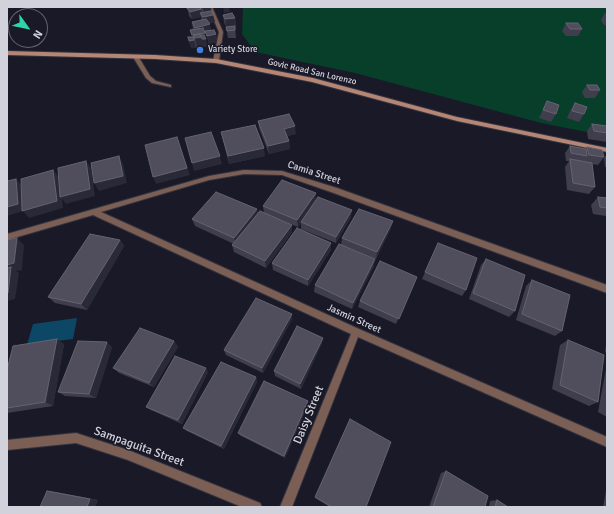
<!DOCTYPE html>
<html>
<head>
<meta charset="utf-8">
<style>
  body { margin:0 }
  #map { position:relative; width:614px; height:514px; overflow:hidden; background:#191927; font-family:Signika,sans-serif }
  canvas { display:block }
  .frame { position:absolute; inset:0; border:8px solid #d2d2dc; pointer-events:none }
  .north { position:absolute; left:8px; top:8px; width:40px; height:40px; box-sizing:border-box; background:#191927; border:1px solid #63636f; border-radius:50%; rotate:123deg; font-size:11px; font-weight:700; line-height:16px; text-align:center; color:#d2d2dc }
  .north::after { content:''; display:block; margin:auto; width:14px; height:18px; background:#2fd4aa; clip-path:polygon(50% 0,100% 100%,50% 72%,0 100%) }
</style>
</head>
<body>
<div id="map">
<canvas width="614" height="514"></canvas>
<div class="frame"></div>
<div class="north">N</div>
</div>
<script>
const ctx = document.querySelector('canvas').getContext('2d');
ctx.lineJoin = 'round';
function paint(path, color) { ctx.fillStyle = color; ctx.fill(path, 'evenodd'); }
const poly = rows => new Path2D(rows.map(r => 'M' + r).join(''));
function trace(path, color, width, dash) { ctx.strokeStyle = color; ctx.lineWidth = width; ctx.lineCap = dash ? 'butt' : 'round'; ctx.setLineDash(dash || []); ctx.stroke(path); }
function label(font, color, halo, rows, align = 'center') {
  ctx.font = font + ' Signika,sans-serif'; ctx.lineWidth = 3; ctx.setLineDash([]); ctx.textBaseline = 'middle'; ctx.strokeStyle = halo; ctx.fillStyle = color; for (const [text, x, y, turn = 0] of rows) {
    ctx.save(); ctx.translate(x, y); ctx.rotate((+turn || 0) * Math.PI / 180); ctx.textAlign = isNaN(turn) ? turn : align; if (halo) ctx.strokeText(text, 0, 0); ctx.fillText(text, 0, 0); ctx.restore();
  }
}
paint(poly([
  [243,7,607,7,607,136,541,123,355,73,255,52,242,34]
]), '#073f2b');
paint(poly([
  [77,318,73,339,27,345,33,324]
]), '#0c4865');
const lane = poly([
  [208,7,212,7,223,32,219,61,216,63,213,61,219,32,208,7],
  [134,56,138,56,150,76,156,81,171,85,171,87,152,83,146,78,133,57,134,56]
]);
const street = poly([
  [244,170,282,171,337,188,607,285,607,293,331,192,282,175,244,174,209,180,101,212,359,329,607,437,607,447,358,337,292,507,280,507,351,334,93,215,7,240,7,234,209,176,244,170],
  [76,433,128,450,260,503,262,507,242,507,128,460,76,443,7,450,7,440,76,433]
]);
const secondary = poly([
  [7,51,155,55,216,59,313,78,457,117,607,148,607,152,457,121,312,82,216,63,155,59,7,55,7,51]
]);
trace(lane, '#333340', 2);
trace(street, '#333340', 2);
trace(secondary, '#333340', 2);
paint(lane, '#7c5f54');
paint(street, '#7c5f54');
paint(secondary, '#b58674');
paint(poly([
  [185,7,211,7,211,12,213,15,215,22,209,23,211,30,216,34,217,42,209,44,206,33,205,33,207,46,203,47,204,50,198,52,196,48,191,48,188,37,192,37,190,30,193,30,192,22,202,20,201,17,192,19,189,16,188,10],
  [605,13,607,13,607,25,604,25,601,20],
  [223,15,235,18,236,25,226,27,224,22],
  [566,23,582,29,578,36,566,36,562,31],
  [235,26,236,38,228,38,226,27],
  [587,85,600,90,595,98,585,98,582,92],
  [547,101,556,114,551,122,539,118],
  [575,103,584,114,579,122,567,118,570,111],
  [258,121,296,134,287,136,289,141,290,149,269,154,259,128],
  [592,124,607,126,607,142,588,139,587,131],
  [221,132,265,156,229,164],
  [570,146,586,149,587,147,604,157,598,165,592,164,595,187,589,194,567,190,565,167,569,161,566,161,565,153],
  [607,154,607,167,605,167,604,158],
  [316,193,315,201,298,227,264,213,263,206],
  [598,197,607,198,607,214,606,216,593,214,591,205],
  [257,209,258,214,292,232,266,268,234,252,232,245,234,244,195,226,192,219],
  [351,217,336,243,301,229,301,222],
  [391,228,376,259,347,247,374,266,352,309,314,292,315,285,341,245,342,238],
  [120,240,124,246,87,310,55,303,48,297],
  [438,243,466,290,462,296,422,279],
  [331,250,308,286,273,270,272,263],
  [486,259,515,311,509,317,469,299,481,265],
  [417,277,396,324,358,307,360,301],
  [532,280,562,331,555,336,516,320,526,286],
  [292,314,292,319,263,373,226,355,224,350],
  [323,338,322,343,301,389,275,376,274,371],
  [607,338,607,353,605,352],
  [568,340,598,402,589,406,552,389,560,345],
  [174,341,178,347,154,387,119,373,113,368],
  [64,344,53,406,7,413,7,370],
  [112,347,96,398,65,396,58,392],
  [607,363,607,417,598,412],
  [208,372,182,424,151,410,146,407],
  [256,377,257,382,224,449,187,431,183,428],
  [308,401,308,405,285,458,241,436,238,433],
  [350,419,366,507,330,507,315,498],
  [446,471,485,507,429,507,441,473],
  [607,485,607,507,603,507],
  [47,491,56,492,98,500,95,507],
  [497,500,508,507,489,507,490,501]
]), '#403e4d');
paint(poly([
  [199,7,200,7,203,17,200,13,201,17,192,19,190,12],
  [201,7,211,7,212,14,204,16,203,8],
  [223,7,229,7,230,12,224,13],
  [213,15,215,22,204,24,203,17],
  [235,18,236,25,226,27,225,19],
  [210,24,211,32,205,33,207,46,203,47,204,50,198,52,195,38,193,36,196,48,191,48,189,41,193,40,192,35,197,34,195,28],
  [216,34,217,42,209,44,207,36],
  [295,126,296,134,284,137,284,129],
  [177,137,190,175,156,184,153,177],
  [289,141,290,149,269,154,268,146],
  [264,148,265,156,229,164,228,156],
  [119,156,123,164,127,183,99,191,94,183],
  [220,156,222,164,194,171,192,163],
  [86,161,91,168,95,196,66,204,62,199,63,208,29,218,23,211,7,216,7,207,16,179,22,186,53,170,59,177],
  [316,193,315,201,298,227,297,220],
  [257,209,258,216,236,245,234,238],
  [352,210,351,217,336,243,336,237],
  [393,221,391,228,376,259,377,252],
  [292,225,292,232,266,268,265,261],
  [17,238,24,245,22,270,16,271,19,273,15,299,7,301,7,265],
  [120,240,124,246,87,310,81,304],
  [331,243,331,250,308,286,308,280],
  [375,259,374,266,352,309,353,303],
  [292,314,292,319,263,373,262,368],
  [323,338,322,343,301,389,300,384],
  [57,339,64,344,53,406,45,402],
  [174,341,178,347,154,387,149,383],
  [107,342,112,347,96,398,89,394],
  [206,368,208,372,182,424,178,420],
  [256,377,257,382,224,449,221,446],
  [308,401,308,405,285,458,284,456],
  [90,499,98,500,95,507,87,507]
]), '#2a2937');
const building = poly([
  [193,7,199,7,201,9,190,12,187,8,193,7],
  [211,11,213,15,203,17,200,13,211,11],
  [232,13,235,18,225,19,223,15,232,13],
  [206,19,210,24,195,28,192,22,206,19],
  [566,23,578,23,582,29,570,29,566,23],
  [235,26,235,30,227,31,226,27,235,26],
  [203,28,205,33,192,35,190,30,203,28],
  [214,30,216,34,207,36,205,31,214,30],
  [200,34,201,37,195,38,193,36,200,34],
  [200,35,204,35,206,39,202,39,200,35],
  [188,37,194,37,194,40,189,41,188,37],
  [587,85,597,85,600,90,590,90,587,85],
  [547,101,559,105,556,114,543,110,547,101],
  [575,103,587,107,584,114,572,111,575,103],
  [289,114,295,126,284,129,289,141,268,146,258,121,289,114],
  [592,124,607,126,607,133,594,131,592,124],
  [255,125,264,148,228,156,221,132,255,125],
  [211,132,220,156,192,163,185,138,211,132],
  [177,137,187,168,153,177,145,145,177,137],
  [570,146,586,149,587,156,571,153,570,146],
  [587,147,602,150,604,157,589,155,587,147],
  [119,156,123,176,94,183,91,163,119,156],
  [570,159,592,163,595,187,573,183,570,159],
  [86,161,90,189,60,197,58,168,86,161],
  [53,170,57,201,22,211,21,179,53,170],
  [16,179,18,204,7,207,7,181,16,179],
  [282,180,316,193,297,220,263,206,282,180],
  [216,192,257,209,234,238,192,219,216,192],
  [318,197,352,210,336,237,301,222,318,197],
  [598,197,607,198,607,208,600,207,598,197],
  [359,209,393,221,377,252,342,238,359,209],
  [260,211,292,225,265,261,232,245,260,211],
  [297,228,331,243,308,280,272,263,297,228],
  [90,234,120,240,81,304,48,297,90,234],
  [17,238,14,263,7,265,7,240,17,238],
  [438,243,477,258,466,290,425,272,438,243],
  [339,244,375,259,353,303,315,285,339,244],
  [486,259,525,275,515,311,473,293,486,259],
  [380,261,417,277,399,319,360,301,380,261],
  [11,267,8,293,7,293,7,268,11,267],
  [532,280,570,295,562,331,522,314,532,280],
  [256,298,292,314,262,368,224,350,256,298],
  [297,326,323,338,300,384,274,371,297,326],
  [140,328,174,341,149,383,113,368,140,328],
  [57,339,45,402,7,408,7,370,13,346,57,339],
  [568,340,604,355,598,402,560,385,568,340],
  [78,341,107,342,89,394,58,392,78,341],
  [175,356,206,368,178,420,146,407,175,356],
  [221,362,256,377,221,446,183,428,221,362],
  [264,381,308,401,284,456,238,433,264,381],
  [350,419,391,442,366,507,332,507,315,497,350,419],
  [446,471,488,496,485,507,433,507,446,471],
  [47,491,90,499,87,507,40,507,47,491],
  [497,500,508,507,495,507,497,500]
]);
paint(building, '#504e5c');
trace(building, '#646370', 1);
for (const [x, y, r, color] of [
  [200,50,4,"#3f7fe0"]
]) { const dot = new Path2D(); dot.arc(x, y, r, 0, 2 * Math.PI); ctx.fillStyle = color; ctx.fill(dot); trace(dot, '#191927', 1.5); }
label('9px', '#d2d2dc', '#191927', [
  ["Variety Store",208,50]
], 'left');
label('9px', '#d2d2dc', '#191927', [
  ["Govic Road San Lorenzo",312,72,13]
]);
label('10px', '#d2d2dc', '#191927', [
  ["Camia Street",314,173,18],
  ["Jasmin Street",354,319,24]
]);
label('12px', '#d2d2dc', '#191927', [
  ["Daisy Street",309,415,-68],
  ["Sampaguita Street",139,447,20]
]);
</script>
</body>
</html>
